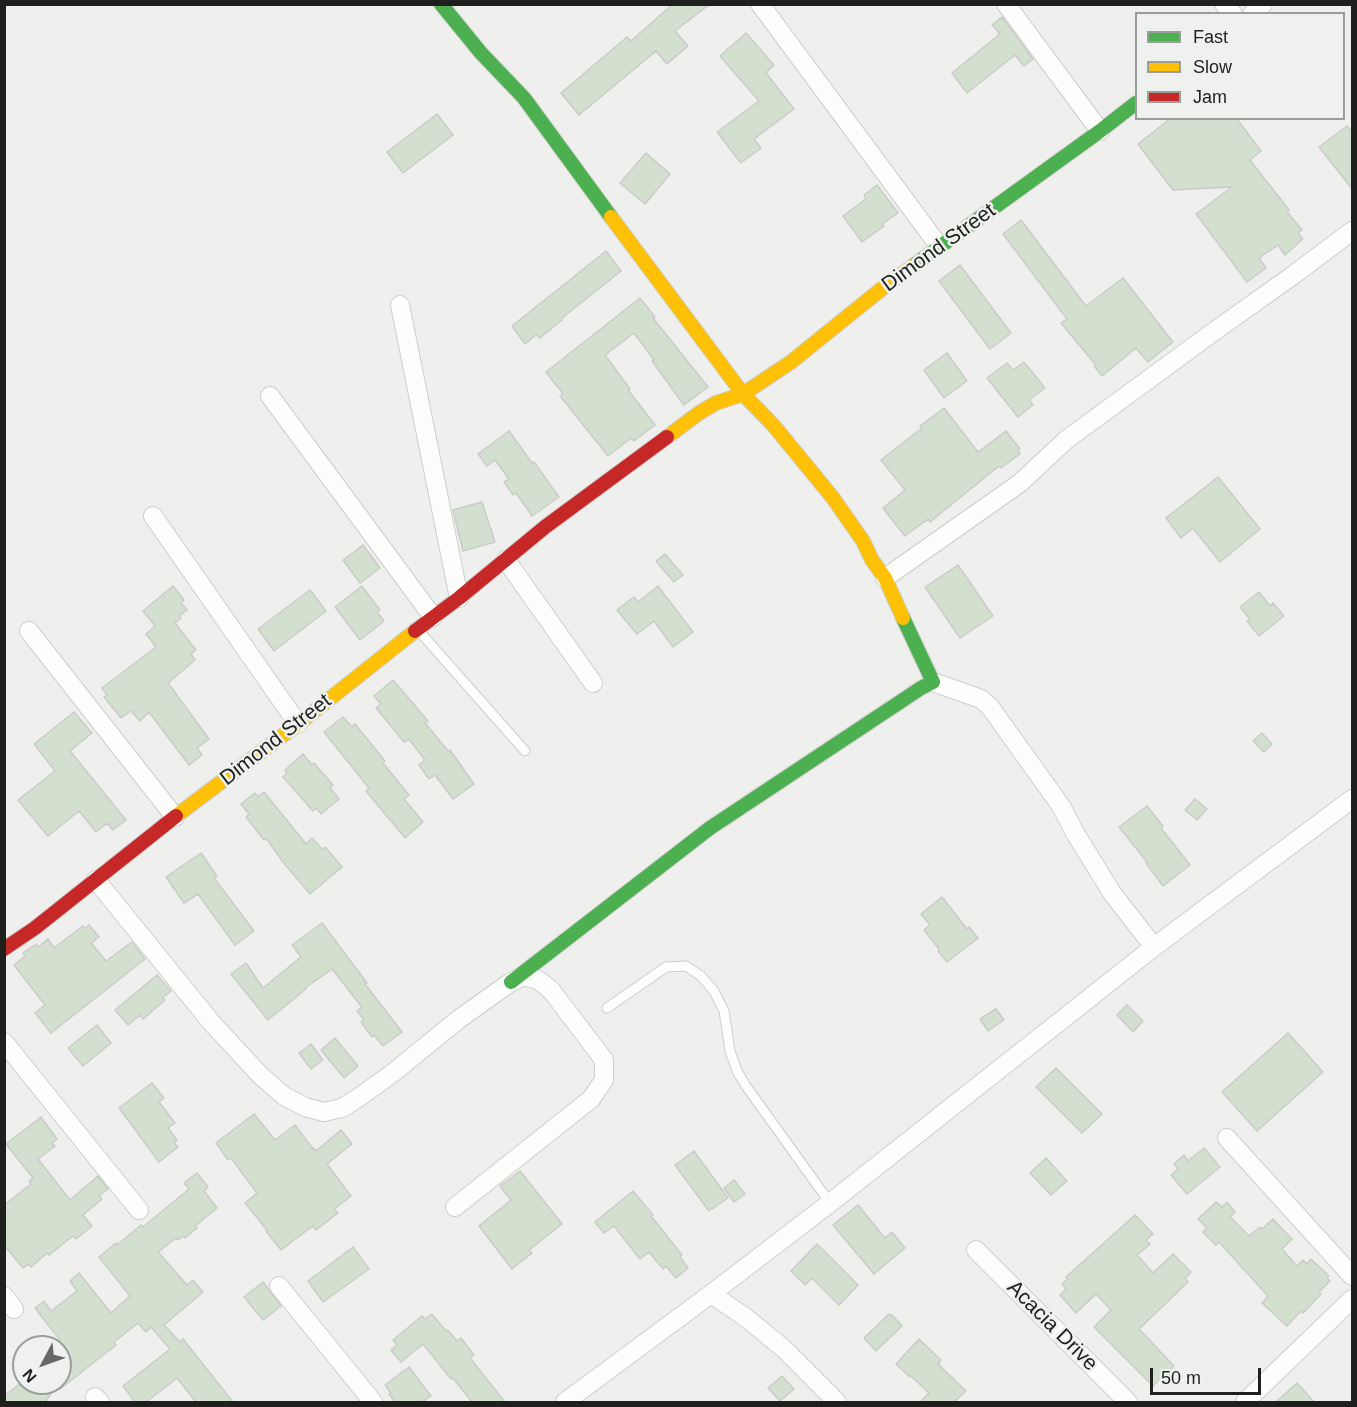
<!DOCTYPE html>
<html>
<head>
<meta charset="utf-8">
<style>
  body { margin:0 }
  #map { position:relative; width:1357px; height:1407px; overflow:hidden; background:#eff0ee; font-family:Helvetica,sans-serif }
  canvas { display:block }
  .frame { position:absolute; inset:0; border:6px solid #1f201e; pointer-events:none }
  .legend { position:absolute; left:1135px; top:12px; width:210px; height:108px; box-sizing:border-box; background:#eef1ed; border:2px solid #9b9d9a; margin:0; padding:8px 10px; list-style:none; font-size:18px; color:#1f201e }
  .legend li { display:flex; align-items:center; gap:12px; height:30px }
  .legend b { width:30px; border:2px solid #9b9d9a }
  .north { position:absolute; left:12px; top:1335px; width:60px; height:60px; box-sizing:border-box; background:#eef1ed; border:2px solid #9b9d9a; border-radius:50%; rotate:229deg; font-size:16px; font-weight:700; line-height:24px; text-align:center; color:#1f201e }
  .north::after { content:''; display:block; margin:auto; width:21px; height:27px; background:#686967; clip-path:polygon(50% 0,100% 100%,50% 72%,0 100%) }
  .scale { position:absolute; left:1150px; top:1368px; width:111px; height:27px; box-sizing:border-box; border:3px solid #1f201e; border-top:0; padding-left:8px; font-size:18px; line-height:21px; white-space:nowrap; color:#1f201e; -webkit-text-stroke:4px #eef1ed; paint-order:stroke }
</style>
</head>
<body>
<div id="map">
<canvas width="1357" height="1407"></canvas>
<div class="frame"></div>
<ul class="legend">
<li><b style="height:8px;background:#4caf50"></b>Fast</li>
<li><b style="height:8px;background:#ffc107"></b>Slow</li>
<li><b style="height:8px;background:#c62828"></b>Jam</li>
</ul>
<div class="north">N</div>
<div class="scale">50 m</div>
</div>
<script>
const ctx = document.querySelector('canvas').getContext('2d');
ctx.lineJoin = 'round';
function paint(path, color) { ctx.fillStyle = color; ctx.fill(path, 'evenodd'); }
const poly = rows => new Path2D(rows.map(r => 'M' + r).join(''));
function trace(path, color, width, dash) { ctx.strokeStyle = color; ctx.lineWidth = width; ctx.lineCap = dash ? 'butt' : 'round'; ctx.setLineDash(dash || []); ctx.stroke(path); }
function label(font, color, halo, rows, align = 'center') {
  ctx.font = font + ' Helvetica,sans-serif'; ctx.lineWidth = 5; ctx.setLineDash([]); ctx.textBaseline = 'middle'; ctx.strokeStyle = halo; ctx.fillStyle = color; for (const [text, x, y, turn = 0] of rows) {
    ctx.save(); ctx.translate(x, y); ctx.rotate((+turn || 0) * Math.PI / 180); ctx.textAlign = isNaN(turn) ? turn : align; if (halo) ctx.strokeText(text, 0, 0); ctx.fillText(text, 0, 0); ctx.restore();
  }
}
const building = poly([
  [673,4,710,4,675,31,688,46,667,64,656,51,579,115,561,93,627,37,631,41,673,4],
  [1002,17,1033,59,1024,66,1015,55,967,93,952,73,1000,34,992,25,1002,17],
  [746,33,774,65,766,73,794,109,754,139,761,148,741,163,717,132,759,101,720,56,746,33],
  [437,114,453,135,403,173,387,152,437,114],
  [1171,118,1236,118,1261,151,1250,160,1289,210,1287,212,1302,230,1298,233,1303,239,1285,255,1278,245,1259,258,1266,268,1247,282,1196,214,1232,187,1173,190,1138,144,1171,118],
  [1347,126,1353,133,1353,190,1319,147,1347,126],
  [646,153,670,174,645,204,620,183,646,153],
  [877,185,898,213,882,224,884,226,862,242,843,216,866,199,864,195,877,185],
  [1021,220,1086,306,1123,278,1173,342,1148,362,1136,348,1102,376,1094,366,1095,364,1061,323,1067,319,1003,234,1021,220],
  [606,251,621,271,562,318,562,320,540,338,536,335,525,344,512,326,606,251],
  [960,265,1011,333,990,349,939,281,960,265],
  [640,298,655,317,653,318,708,387,684,405,652,361,654,360,634,333,605,355,630,389,628,390,655,425,634,441,631,438,608,456,560,396,563,394,546,372,640,298],
  [947,353,967,381,944,398,924,370,947,353],
  [1024,362,1045,388,1029,400,1033,405,1018,417,987,378,1007,363,1013,370,1024,362],
  [944,408,978,452,1006,431,1020,449,1018,451,1020,454,1001,468,999,466,930,522,928,519,905,536,883,508,905,490,881,460,922,428,920,426,944,408],
  [509,431,532,463,534,462,559,497,532,516,516,493,513,495,504,482,509,479,495,460,487,466,478,454,509,431],
  [1218,477,1260,529,1220,562,1193,528,1181,538,1166,518,1218,477],
  [482,502,495,542,463,551,453,510,482,502],
  [363,545,380,568,360,583,343,560,363,545],
  [665,554,683,575,674,582,656,561,665,554],
  [958,565,993,616,960,638,925,587,958,565],
  [173,586,184,600,181,603,187,610,179,616,181,618,175,623,196,650,191,654,195,660,168,683,209,739,197,748,202,755,189,765,149,712,140,721,131,711,121,718,104,697,107,695,102,688,156,647,146,634,155,626,143,611,173,586],
  [362,586,380,610,377,612,384,621,360,640,335,607,362,586],
  [658,586,693,632,673,647,654,621,637,634,617,610,634,597,638,602,658,586],
  [310,590,326,611,274,651,258,629,310,590],
  [1259,592,1270,606,1273,603,1284,616,1259,636,1247,621,1250,619,1240,607,1259,592],
  [393,680,428,721,425,723,448,751,450,750,474,784,453,799,435,775,429,779,419,765,425,760,409,739,404,742,376,708,381,704,374,696,393,680],
  [74,712,92,733,70,751,126,820,113,830,107,823,96,832,79,811,48,836,18,800,55,771,34,744,74,712],
  [343,717,352,727,355,724,385,761,383,763,409,795,404,799,423,822,405,838,366,791,369,788,324,732,343,717],
  [1262,733,1272,744,1264,752,1253,741,1262,733],
  [303,754,312,765,314,763,333,785,330,788,339,799,321,814,316,808,313,811,283,777,287,773,285,770,303,754],
  [264,792,306,844,312,838,322,849,325,847,342,867,310,894,283,862,266,838,264,840,246,817,249,814,241,804,255,793,258,797,264,792],
  [1195,799,1207,809,1197,820,1185,810,1195,799],
  [1147,806,1163,826,1161,828,1190,865,1163,886,1146,863,1147,862,1119,827,1147,806],
  [201,853,217,876,214,878,254,931,235,945,198,894,184,903,166,877,201,853],
  [942,897,967,929,969,927,978,938,947,962,938,951,939,949,924,930,930,925,921,914,942,897],
  [322,923,367,983,365,984,402,1032,383,1046,374,1035,372,1037,361,1022,364,1020,357,1011,362,1007,332,969,305,988,306,989,268,1020,231,974,246,963,263,988,301,957,292,945,322,923],
  [89,925,99,937,91,943,106,961,132,942,145,959,51,1033,35,1013,45,1005,14,965,25,956,23,953,36,944,38,947,48,939,54,948,83,926,85,928,89,925],
  [157,975,171,991,162,998,165,1000,143,1019,140,1015,128,1025,115,1010,157,975],
  [1127,1005,1143,1021,1133,1032,1117,1015,1127,1005],
  [996,1009,1004,1020,988,1031,980,1019,996,1009],
  [97,1025,111,1043,83,1066,68,1048,97,1025],
  [1288,1033,1323,1072,1257,1131,1222,1092,1288,1033],
  [335,1038,358,1066,344,1078,321,1050,335,1038],
  [311,1044,323,1060,311,1069,299,1053,311,1044],
  [1056,1068,1102,1114,1082,1133,1036,1087,1056,1068],
  [152,1083,164,1098,159,1102,175,1123,168,1128,177,1140,174,1143,178,1147,159,1162,119,1108,152,1083],
  [254,1114,275,1140,295,1125,313,1149,314,1148,316,1151,341,1130,352,1144,327,1164,351,1196,334,1209,338,1213,316,1230,313,1226,281,1250,266,1231,267,1230,245,1203,257,1193,231,1158,228,1160,216,1143,254,1114],
  [41,1117,57,1139,52,1143,55,1146,38,1159,70,1200,98,1176,108,1189,99,1196,102,1199,83,1215,92,1226,76,1239,73,1236,49,1255,47,1253,31,1267,29,1264,23,1268,4,1245,4,1205,31,1184,29,1181,33,1178,6,1144,41,1117],
  [1204,1148,1220,1167,1187,1194,1171,1175,1178,1169,1174,1164,1184,1155,1188,1161,1204,1148],
  [694,1151,728,1198,709,1211,675,1165,694,1151],
  [1046,1158,1067,1181,1051,1195,1030,1173,1046,1158],
  [520,1171,562,1224,529,1250,532,1253,512,1269,479,1226,511,1200,500,1186,520,1171],
  [197,1173,208,1187,204,1191,217,1208,195,1226,197,1228,185,1238,183,1236,178,1240,176,1238,158,1252,187,1285,193,1280,203,1292,164,1325,180,1342,183,1339,233,1402,196,1402,177,1378,146,1402,135,1402,123,1386,170,1349,151,1327,146,1332,138,1323,114,1342,116,1345,60,1389,60,1340,35,1308,44,1301,51,1311,77,1291,70,1281,79,1273,111,1313,130,1296,99,1257,116,1243,117,1245,141,1225,143,1227,189,1189,184,1183,197,1173],
  [734,1180,745,1194,734,1202,724,1188,734,1180],
  [633,1191,653,1215,651,1216,682,1255,680,1257,688,1268,676,1278,666,1266,663,1269,649,1252,640,1259,614,1226,604,1233,595,1222,633,1191],
  [1216,1202,1222,1207,1227,1202,1235,1212,1230,1217,1249,1236,1260,1227,1262,1229,1273,1219,1292,1239,1282,1249,1297,1266,1303,1260,1307,1264,1311,1259,1329,1276,1327,1278,1330,1281,1319,1292,1321,1294,1303,1313,1301,1311,1287,1326,1262,1303,1268,1296,1219,1242,1216,1245,1203,1232,1207,1228,1198,1219,1216,1202],
  [858,1205,885,1238,892,1232,905,1248,874,1274,833,1225,858,1205],
  [1135,1215,1153,1234,1146,1240,1150,1244,1137,1255,1153,1273,1173,1254,1191,1272,1185,1278,1188,1282,1139,1329,1174,1366,1153,1386,1094,1327,1111,1310,1096,1294,1076,1313,1060,1295,1066,1289,1062,1284,1068,1279,1066,1277,1135,1215],
  [817,1244,858,1285,839,1305,812,1278,805,1285,791,1271,817,1244],
  [353,1247,369,1269,323,1302,308,1281,353,1247],
  [263,1282,281,1306,263,1320,244,1297,263,1282],
  [432,1314,446,1331,448,1330,457,1341,461,1338,474,1355,470,1358,505,1402,472,1402,453,1378,451,1379,423,1344,401,1362,391,1350,397,1345,393,1340,422,1316,425,1319,432,1314],
  [889,1314,891,1316,892,1315,902,1326,876,1351,864,1338,889,1314],
  [919,1339,941,1360,938,1364,966,1391,954,1402,920,1402,929,1393,911,1376,910,1377,896,1364,919,1339],
  [409,1367,431,1396,422,1402,395,1402,389,1394,391,1393,385,1385,409,1367],
  [782,1376,794,1389,780,1401,768,1388,782,1376],
  [21,1383,59,1383,45,1402,4,1402,4,1396,21,1383],
  [1297,1383,1314,1402,1276,1402,1297,1383]
]);
paint(building, '#d4e0cf');
trace(building, '#cacbc9', 1.5);
const lane = poly([
  [419,631,525,751],
  [607,1008,666,967,686,966,701,976,714,991,724,1011,730,1051,737,1071,746,1086,830,1203]
]);
const street = poly([
  [760,4,939,246],
  [1006,4,1100,131],
  [1224,4,1233,14],
  [1252,14,1263,4],
  [400,305,459,598],
  [270,396,433,617],
  [153,516,298,724],
  [506,560,593,683],
  [885,578,1020,483,1066,440,1216,330,1292,276,1352,231],
  [29,631,175,817],
  [933,682,981,699,990,707,1061,806,1075,833,1112,893,1154,947],
  [96,880,211,1022,260,1075,284,1096,305,1107,324,1112,342,1108,358,1098,394,1072,459,1019,511,982,524,976,538,980,551,990,604,1060,604,1080,591,1099,455,1207],
  [4,1042,139,1210],
  [1227,1138,1352,1276],
  [976,1250,1128,1402],
  [279,1286,373,1402],
  [711,1294,745,1317,783,1348,837,1402],
  [4,1296,14,1309],
  [95,1397,100,1402],
  [565,1402,711,1294,830,1203,1154,947,1352,799],
  [1245,1402,1352,1299]
]);
const fast = poly([
  [441,4,481,53,524,98,611,217],
  [913,266,1100,131,1136,103],
  [511,982,710,828,921,688,933,682,903,618]
]);
const slow = poly([
  [611,217,743,394,774,426,833,498,863,541,872,560,885,578,903,618],
  [667,437,699,413,716,403,743,394,791,362,884,287,913,266],
  [176,816,298,724,415,631]
]);
const jam = poly([
  [415,631,459,598,545,527,667,437],
  [4,949,35,928,176,816]
]);
trace(lane, '#cdcecc', 11);
trace(street, '#cdcecc', 20);
trace(fast, '#cdcecc', 16);
trace(slow, '#cdcecc', 16);
trace(jam, '#cdcecc', 16);
trace(lane, '#fdfdfc', 9);
trace(street, '#fdfdfc', 18);
trace(fast, '#4caf50', 14);
trace(slow, '#ffc107', 14);
trace(jam, '#c62828', 14);
label('21px', '#1f201e', '#eef1ed', [
  ["Dimond Street",939,248,-36],
  ["Dimond Street",276,740,-38],
  ["Acacia Drive",1052,1326,45]
]);
</script>
</body>
</html>
